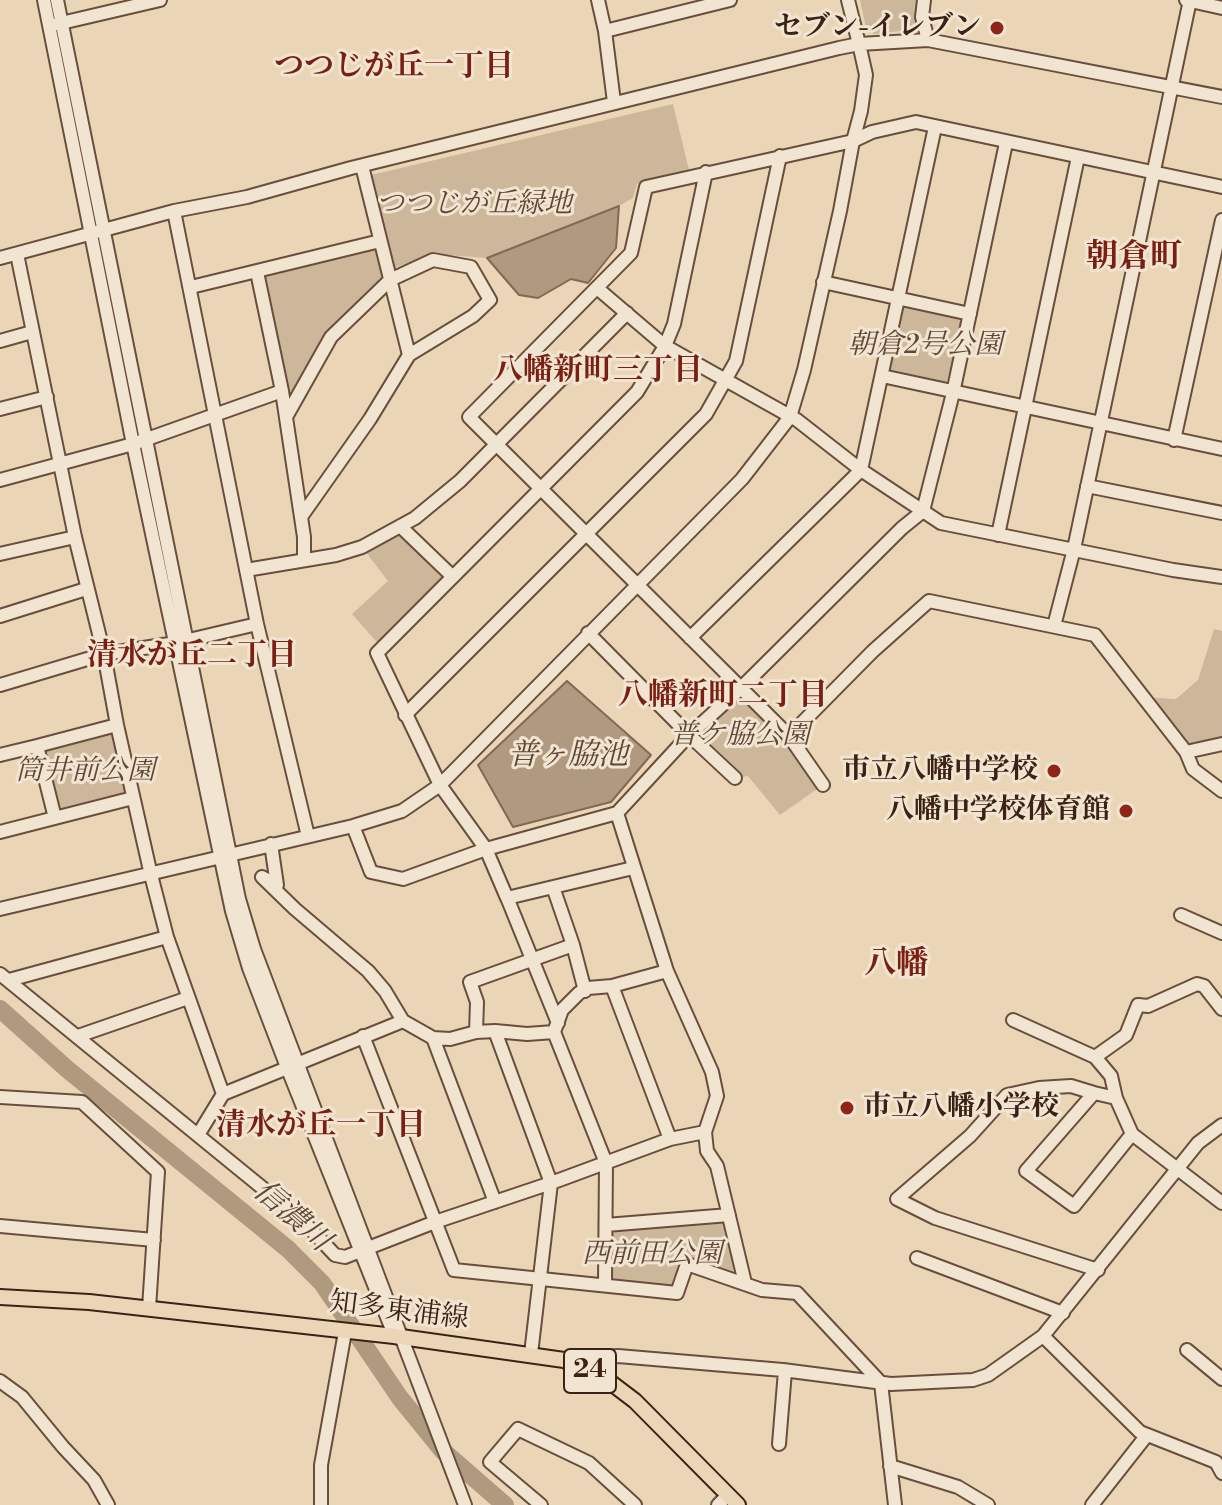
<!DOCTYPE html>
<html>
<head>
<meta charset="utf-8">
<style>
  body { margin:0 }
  canvas { display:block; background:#ead6b6 }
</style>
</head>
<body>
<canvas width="1222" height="1505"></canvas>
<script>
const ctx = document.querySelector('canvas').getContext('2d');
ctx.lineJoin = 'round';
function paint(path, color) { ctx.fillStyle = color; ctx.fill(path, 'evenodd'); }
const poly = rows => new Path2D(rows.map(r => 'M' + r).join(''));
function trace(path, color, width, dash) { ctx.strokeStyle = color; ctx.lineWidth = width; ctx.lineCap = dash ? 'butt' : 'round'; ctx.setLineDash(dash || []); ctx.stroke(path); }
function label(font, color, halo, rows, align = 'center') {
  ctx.font = font + ' "Libre Bodoni","Noto Serif JP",serif'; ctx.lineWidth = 6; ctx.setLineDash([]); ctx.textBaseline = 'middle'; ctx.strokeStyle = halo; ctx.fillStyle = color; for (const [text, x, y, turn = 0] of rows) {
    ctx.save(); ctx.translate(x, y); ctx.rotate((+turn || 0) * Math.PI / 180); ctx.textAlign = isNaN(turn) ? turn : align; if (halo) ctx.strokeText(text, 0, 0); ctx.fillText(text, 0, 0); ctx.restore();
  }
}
paint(poly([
  [860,0,919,0,918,29,874,34,866,28],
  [673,104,689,170,637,184,633,198,619,206,487,258,433,254,394,268,371,175],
  [378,248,386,276,327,333,290,400,264,278,266,275,315,262],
  [906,305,965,318,946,384,890,374,888,371,903,306],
  [400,526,453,577,382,648,352,614,388,581,362,547],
  [1214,629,1222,631,1222,744,1186,752,1143,697,1176,699,1198,680],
  [741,688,823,785,780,815,748,776,735,778,689,735],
  [117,725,133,798,55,818,37,746],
  [729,1215,745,1283,687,1264,677,1293,605,1284,606,1225]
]), '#ccb79b');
const water = poly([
  [619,206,616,248,588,283,571,279,538,298,519,295,487,258,619,206],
  [567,681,651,755,611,802,513,827,478,765,567,681]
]);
paint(water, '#af997f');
trace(water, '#816955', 2);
trace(poly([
  [0,1009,67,1069,288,1249,322,1283,400,1398,443,1451,505,1505]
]), '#af997f', 18);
const minor = poly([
  [44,0,133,444,232,911,249,968,287,1067,395,1337],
  [57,0,239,899,254,949,465,1505],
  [598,0,605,31,614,102],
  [848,0,859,44,928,40,1222,97],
  [924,0,922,17,928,40],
  [1186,0,1222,8],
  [57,24,160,0],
  [605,31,730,0],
  [362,166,409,355],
  [174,211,257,624,308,836],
  [17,254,75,537,104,654,117,725,151,875,167,937,223,1094],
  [0,258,174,211,247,197,351,168,839,48,859,44,862,57,866,75,861,111,853,141,840,211,804,370,790,417,742,479,440,785,402,811,353,826,0,909],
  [257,272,282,391,304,537,304,560],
  [823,282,970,314],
  [191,287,380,241],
  [597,288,665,346,797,420,861,470,941,523,1173,570,1222,577],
  [0,341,32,332],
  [882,376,1222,449],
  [0,409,47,397],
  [286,417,331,337,390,280,433,260,471,267,490,300,473,316,409,355,370,419,301,517],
  [1174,440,1222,220],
  [0,480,133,444,282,391],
  [1087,486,1222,513],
  [400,526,453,577],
  [998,535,1078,157],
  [0,554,75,537],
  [246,570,336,555,362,547,415,518,460,481,627,313],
  [0,616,86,589],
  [1054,626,1074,549,1190,0],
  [588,633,689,735,735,778],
  [690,638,861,470,935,127],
  [0,685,104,654,176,643,257,624],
  [405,715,706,414,736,361,780,156],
  [789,736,873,651,929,601,1095,635,1186,752,1222,744],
  [1186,752,1193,769,1222,791],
  [0,755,37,746],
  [823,785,789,736,469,417,631,253,646,187,853,141,872,132,916,122,1222,187],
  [617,813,667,971,712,1072,717,1096,705,1132,707,1151,717,1166,745,1283],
  [55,818,37,746,117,725],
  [353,826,371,872,403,879,486,849,617,813,689,735,741,688,902,528,923,511,953,393,1006,143],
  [0,832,133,798],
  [271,844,277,885,262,877,295,909,368,971,385,991,403,1021,433,1038,450,1039,476,1032,495,1031,527,1034,554,1032],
  [633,868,507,898,486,849,440,785,377,653,637,392,665,346,674,324,706,172],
  [553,887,573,945],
  [506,895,558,1023],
  [1181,915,1222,933],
  [0,974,303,1221,335,1255,345,1257,435,1222,551,1183,670,1139,705,1132],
  [9,980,167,937],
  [612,986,670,1139],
  [1013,1020,1095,1057,1111,1076,1116,1098,1132,1134,1222,1203],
  [495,1031,551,1183,531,1354],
  [476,1032,477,1002,470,982,573,945,585,991],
  [78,1036,188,998],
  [363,1036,454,1270,677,1293,687,1264,762,1290,797,1293,881,1383,895,1505],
  [433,1038,495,1202],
  [1095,1057,1126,1035,1138,1005,1148,1006,1197,984,1204,986,1222,1009],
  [1094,1093,1071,1086,1039,1088,1007,1095,970,1136,897,1199,935,1218,1098,1270],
  [0,1097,82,1102,158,1172,149,1308],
  [1116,1098,1094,1093,1026,1171,1074,1206,1132,1134],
  [198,1135,223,1094,403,1021],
  [606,1225,729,1215],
  [0,1226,154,1240],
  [917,1258,1063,1313],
  [605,1284,606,1163,554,1032,562,1010,579,993,588,988,612,986,667,971],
  [1043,1336,1140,1432,1216,1462,1222,1473],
  [1187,1350,1222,1379],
  [564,1360,618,1356,783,1370,891,1384,973,1380,988,1375,1043,1336,1198,1143,1222,1125],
  [0,1381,22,1397,63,1447,94,1480,108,1505],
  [779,1444,785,1371],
  [890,1466,958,1487,988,1505],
  [321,1505,321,1465,345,1332],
  [541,1505,490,1462,518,1429,589,1463,635,1505],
  [718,1505,728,1495],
  [1092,1505,1147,1435]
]);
const major = poly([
  [0,1297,89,1302,394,1336,564,1360,606,1379,635,1401,738,1505]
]);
trace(minor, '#684f3d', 16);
trace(major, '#3c2215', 18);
trace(minor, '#f1e4d0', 12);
trace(major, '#ead6b6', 14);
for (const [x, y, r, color] of [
  [997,28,8,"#8f2418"],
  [1054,771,8,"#8f2418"],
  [1126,811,8,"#8f2418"],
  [847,1108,8,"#8f2418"]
]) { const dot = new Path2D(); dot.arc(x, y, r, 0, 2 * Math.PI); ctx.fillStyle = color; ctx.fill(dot); trace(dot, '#f1e4d0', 3); }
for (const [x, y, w] of [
  [590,1371,52]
]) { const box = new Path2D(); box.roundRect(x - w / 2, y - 22, w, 44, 6); ctx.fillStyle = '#f1e4d0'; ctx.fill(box); trace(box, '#3c2215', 2); }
label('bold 26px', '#3c2215', null, [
  ["24",590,1371]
]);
label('bold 28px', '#3c2215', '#f1e4d0', [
  ["セブン-イレブン",981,28],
  ["市立八幡中学校",1038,771],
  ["八幡中学校体育館",1110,811],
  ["市立八幡小学校",863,1108,"left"]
], 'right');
label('italic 28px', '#604736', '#f1e4d0', [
  ["つつじが丘緑地",474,205],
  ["朝倉2号公園",925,346],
  ["普ケ脇公園",740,736],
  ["筒井前公園",85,772],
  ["西前田公園",652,1255]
]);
label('28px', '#3c2215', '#f1e4d0', [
  ["知多東浦線",399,1312,7]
]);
label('bold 30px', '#7a1f14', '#f1e4d0', [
  ["つつじが丘一丁目",394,68],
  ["八幡新町三丁目",598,372],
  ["清水が丘二丁目",192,657],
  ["八幡新町二丁目",723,697],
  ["清水が丘一丁目",321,1127]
]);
label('italic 30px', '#5e4635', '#f1e4d0', [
  ["普ヶ脇池",568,757],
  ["信濃川",291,1217,41]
]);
label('bold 32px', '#7a1f14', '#f1e4d0', [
  ["朝倉町",1134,258],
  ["八幡",896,965]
]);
</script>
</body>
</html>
